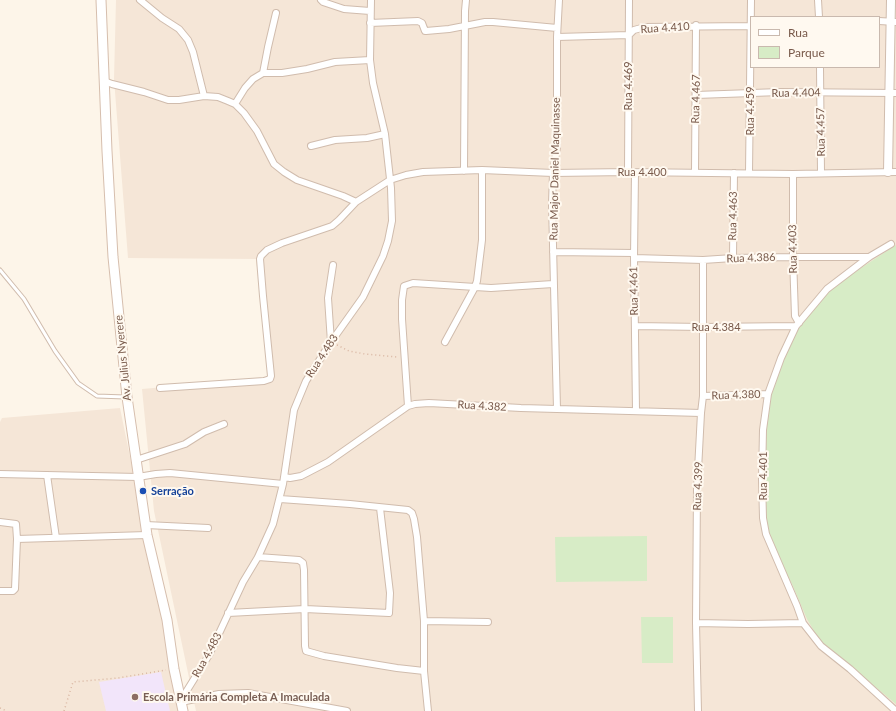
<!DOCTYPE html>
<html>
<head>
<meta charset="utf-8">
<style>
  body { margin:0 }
  #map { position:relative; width:896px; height:711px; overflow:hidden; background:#fdf5e9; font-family:Lato,sans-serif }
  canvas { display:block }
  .legend { position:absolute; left:750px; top:16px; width:130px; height:52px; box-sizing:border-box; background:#fff9f0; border:1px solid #c9b9ae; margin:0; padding:5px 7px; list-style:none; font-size:12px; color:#795a4b }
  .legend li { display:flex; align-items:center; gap:8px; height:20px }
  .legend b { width:20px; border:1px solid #c9b9ae }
</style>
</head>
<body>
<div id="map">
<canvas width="896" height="711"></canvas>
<ul class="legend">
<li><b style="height:5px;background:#fff"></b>Rua</li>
<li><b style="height:11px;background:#d7ecc6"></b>Parque</li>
</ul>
</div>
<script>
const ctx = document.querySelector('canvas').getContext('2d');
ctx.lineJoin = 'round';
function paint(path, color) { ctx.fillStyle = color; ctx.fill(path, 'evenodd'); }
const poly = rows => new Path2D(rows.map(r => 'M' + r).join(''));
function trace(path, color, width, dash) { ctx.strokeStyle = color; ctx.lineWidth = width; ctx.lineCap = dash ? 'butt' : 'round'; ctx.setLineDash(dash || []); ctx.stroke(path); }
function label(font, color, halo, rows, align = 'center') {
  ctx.font = font + ' Lato,sans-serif'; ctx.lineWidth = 4; ctx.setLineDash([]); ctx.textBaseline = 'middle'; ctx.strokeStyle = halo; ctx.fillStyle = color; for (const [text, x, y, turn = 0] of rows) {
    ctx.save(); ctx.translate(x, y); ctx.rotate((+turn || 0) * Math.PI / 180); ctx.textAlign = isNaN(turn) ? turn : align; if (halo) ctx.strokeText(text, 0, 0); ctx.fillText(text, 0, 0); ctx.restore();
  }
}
paint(poly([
  [116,0,896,0,896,711,196,711,154,511,142,389,269,378,256,259,128,258,114,79],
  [751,17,879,17,879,67,751,67],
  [120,408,182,711,0,711,0,422,2,418]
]), '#f5e6d7');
paint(poly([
  [161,672,170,711,106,711,99,682]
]), '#f2e5fa');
paint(poly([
  [896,245,896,704,820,641,807,619,792,584,766,534,762,467,767,401,786,346,820,295],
  [647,536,647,581,556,582,555,537],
  [641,617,673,617,673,663,642,663]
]), '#d7ecc6');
const service = poly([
  [0,270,24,299,55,351,78,383,97,396,125,397]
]);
const minor = poly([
  [140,0,162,18,179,29,188,40,193,52,204,96],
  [321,0,323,2,344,9,370,11],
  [818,0,819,17],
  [879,21,896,22],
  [370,23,418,21,422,23,425,31,426,31,449,29,485,22,493,22,557,28],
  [557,37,629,35,634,30,645,27,751,26],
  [820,67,821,173],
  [263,73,268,47,276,13],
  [104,81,112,84,144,92,168,100,179,100,204,96,218,97,228,101,235,104,244,113,257,131,274,164,284,172,297,180,343,196,356,202,390,180,406,175,423,172,482,170,553,173,628,172,793,174,896,172],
  [696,95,780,92,896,93],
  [235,104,245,88,253,79,263,73,282,73,307,69,335,62,370,60],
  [311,146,335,140,367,138,385,134],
  [464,171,465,11,466,0],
  [628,172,629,0],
  [635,172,634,258,636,411],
  [695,172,696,25],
  [749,173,751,0],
  [793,174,793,257,795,316,799,323],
  [891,244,869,257,827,289,796,326,781,358,768,394,763,430,762,479,763,518,766,534,797,606,803,623,821,646,850,669,896,711],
  [553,252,634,253],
  [634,258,703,260,733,258,793,257,869,257],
  [733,258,734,173],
  [635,326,703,327,796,326],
  [331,342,328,298,333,265],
  [445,342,475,287,477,281,482,240,482,170],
  [160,388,264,381,270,379,271,376,263,296,260,259,261,256,267,250,282,243,332,226,339,220,356,202],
  [703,396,768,394],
  [408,406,402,319,402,300,404,286,413,283,491,288,553,284],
  [557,409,552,204,553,173,557,147,557,37,559,0],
  [136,460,185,444,204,432,224,424],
  [0,474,138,477,156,474,170,473,283,484],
  [47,475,56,538],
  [284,477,290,478,301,476,328,462,408,406,415,404,429,403,521,408,701,413],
  [280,499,350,504,408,510,412,513,414,519,417,537,424,621,424,671,428,711],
  [0,522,16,524,17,539,15,589,13,591,0,591],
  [146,525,208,528],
  [17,539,147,535],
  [258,557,299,560,303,563,304,570,305,646,306,651,324,656,397,668,424,671],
  [228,613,305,609,389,613,390,593,380,508],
  [424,621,488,622],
  [696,623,748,624,803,623],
  [181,700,209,655,243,582,258,557,273,524,283,484,294,410,306,381,331,342,363,297,383,256,388,241,392,221,391,188,385,134,373,83,370,60,371,0],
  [181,702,219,694,248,693,347,711],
  [698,711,696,623,697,489,701,413,703,396,703,260]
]);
const tertiary = poly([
  [888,172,891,0]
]);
const secondary = poly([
  [101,0,107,151,113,257,127,397,147,535,167,620,174,669,183,711]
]);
trace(service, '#d0bcad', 5);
trace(minor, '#d0bcad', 8);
trace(tertiary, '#d0bcad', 10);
trace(secondary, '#d6bead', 11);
trace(poly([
  [337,345,349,351,365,354,397,357],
  [0,708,7,711],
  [64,711,73,682,118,678,166,670]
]), '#d9b6a2', 1.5, [1, 3]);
trace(service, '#fff', 3);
trace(minor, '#fff', 6);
trace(tertiary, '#fff', 8);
trace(secondary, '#fff', 9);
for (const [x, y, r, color] of [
  [143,491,4,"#1a4fb4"],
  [135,697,4,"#8d6e63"]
]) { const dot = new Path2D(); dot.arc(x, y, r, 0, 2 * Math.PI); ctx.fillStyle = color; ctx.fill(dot); trace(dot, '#fff9f0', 1.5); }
label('11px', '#795a4b', '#fff9f0', [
  ["Rua 4.410",665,28,-4],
  ["Rua 4.469",628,86,-90],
  ["Rua 4.404",796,93,-1],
  ["Rua 4.467",696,99,-89],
  ["Rua 4.459",750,111,-90],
  ["Rua 4.457",821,132,-91],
  ["Rua Major Daniel Maquinasse",555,169,-89],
  ["Rua 4.400",642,172],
  ["Rua 4.463",733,216,-89],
  ["Rua 4.403",793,249,-91],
  ["Rua 4.386",751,258,-2],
  ["Rua 4.461",634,291,-91],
  ["Rua 4.384",716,327],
  ["Rua 4.483",322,356,-57],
  ["Av. Julius Nyerere",123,358,-96],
  ["Rua 4.380",736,395,-2],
  ["Rua 4.382",482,406,3],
  ["Rua 4.401",763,476,-90],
  ["Rua 4.399",698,486,-88],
  ["Rua 4.483",207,655,-61]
]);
label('bold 11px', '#164399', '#fff9f0', [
  ["Serração",151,491]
], 'left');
label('bold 11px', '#785e54', '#fff9f0', [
  ["Escola Primária Completa A Imaculada",143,697]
], 'left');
</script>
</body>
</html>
